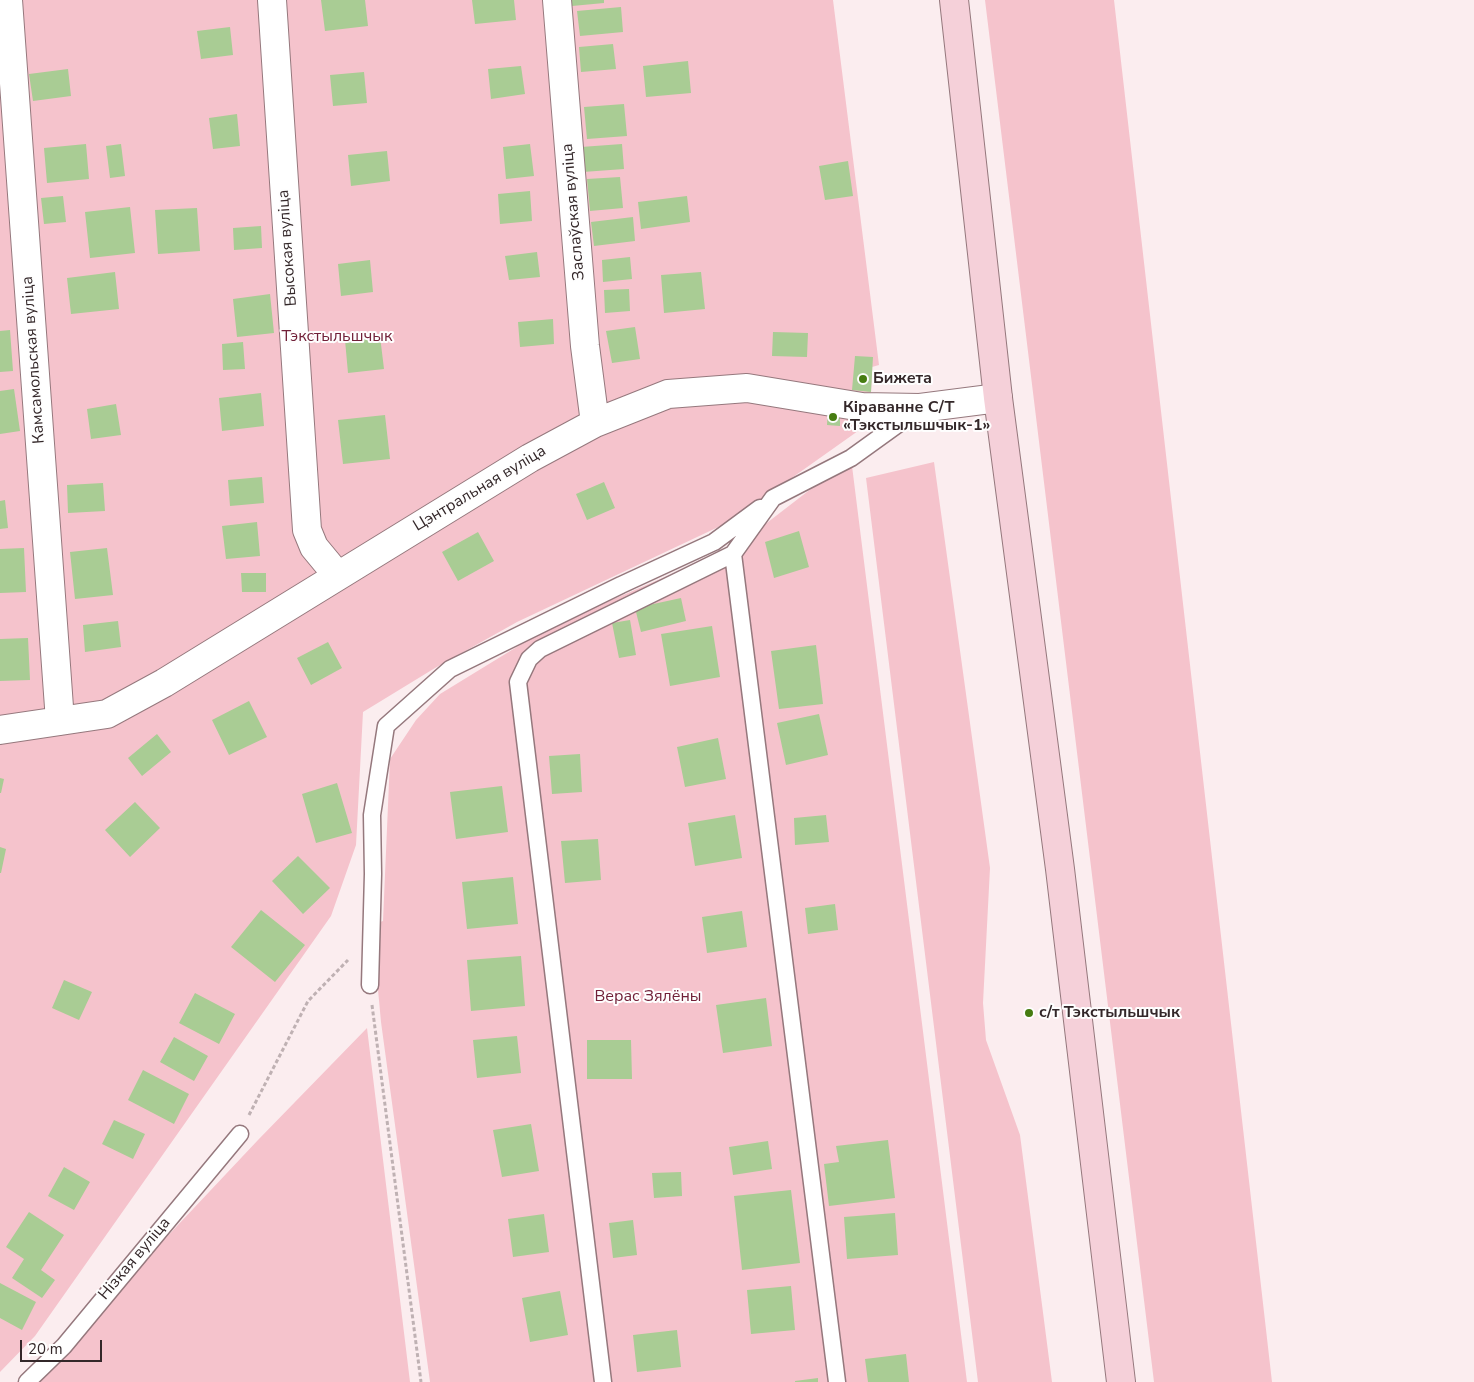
<!DOCTYPE html>
<html>
<head>
<meta charset="utf-8">
<style>
  body { margin:0 }
  #map { position:relative; width:1474px; height:1382px; overflow:hidden; background:#fbedef; font-family:"Nunito Sans",sans-serif }
  canvas { display:block }
  .scale { position:absolute; left:20px; top:1340px; width:82px; height:22px; box-sizing:border-box; border:2px solid #332729; border-top:0; padding-left:6px; font-size:15px; line-height:18px; white-space:nowrap; color:#332729; -webkit-text-stroke:4px #fefefe; paint-order:stroke }
</style>
</head>
<body>
<div id="map">
<canvas width="1474" height="1382"></canvas>
<div class="scale">20 m</div>
</div>
<script>
const ctx = document.querySelector('canvas').getContext('2d');
ctx.lineJoin = 'round';
function paint(path, color) { ctx.fillStyle = color; ctx.fill(path, 'evenodd'); }
const poly = rows => new Path2D(rows.map(r => 'M' + r).join(''));
function trace(path, color, width, dash) { ctx.strokeStyle = color; ctx.lineWidth = width; ctx.lineCap = dash ? 'butt' : 'round'; ctx.setLineDash(dash || []); ctx.stroke(path); }
function label(font, color, halo, rows, align = 'center') {
  ctx.font = font + ' "Nunito Sans",sans-serif'; ctx.lineWidth = 4; ctx.setLineDash([]); ctx.textBaseline = 'middle'; ctx.strokeStyle = halo; ctx.fillStyle = color; for (const [text, x, y, turn = 0] of rows) {
    ctx.save(); ctx.translate(x, y); ctx.rotate((+turn || 0) * Math.PI / 180); ctx.textAlign = isNaN(turn) ? turn : align; if (halo) ctx.strokeText(text, 0, 0); ctx.fillText(text, 0, 0); ctx.restore();
  }
}
paint(poly([
  [0,0,833,0,879,365,872,367,871,392,862,407,858,431,731,521,517,622,435,668,363,712,356,845,331,916,35,1336,0,1372],
  [985,0,1114,0,1272,1382,1154,1382],
  [851,458,967,1382,430,1382,381,1022,372,925,383,921,390,759,416,720,440,694,551,626,737,546],
  [934,462,990,868,983,1003,986,1040,1020,1135,1052,1382,978,1382,866,478],
  [367,1028,410,1382,27,1382,64,1346,258,1140]
]), '#f5c3cc');
paint(poly([
  [321,0,365,0,368,26,325,31],
  [472,0,514,0,516,20,475,24],
  [571,0,604,0,604,3,572,6],
  [621,7,623,32,580,36,577,11],
  [230,27,233,55,201,59,197,31],
  [613,44,616,69,581,72,579,47],
  [688,61,691,93,646,97,643,66],
  [521,66,525,94,491,99,488,69],
  [68,69,71,96,33,101,29,74],
  [364,72,367,103,333,106,330,75],
  [624,104,627,136,587,139,584,107],
  [237,114,240,146,213,149,209,118],
  [86,144,89,179,47,183,44,148],
  [121,144,125,176,110,178,106,146],
  [530,144,534,176,506,179,503,147],
  [622,144,624,169,583,172,581,147],
  [387,151,390,181,351,186,348,155],
  [848,161,853,196,825,200,819,166],
  [620,177,623,208,590,211,587,179],
  [530,191,532,221,500,224,498,194],
  [63,196,66,222,44,224,41,198],
  [687,196,690,222,641,229,638,202],
  [130,207,135,253,90,258,85,212],
  [197,208,200,251,158,254,155,210],
  [633,217,635,241,594,246,591,222],
  [261,226,262,248,234,250,233,228],
  [537,252,540,277,509,280,505,256],
  [630,257,632,279,603,282,602,260],
  [370,260,373,292,341,296,338,264],
  [115,272,119,309,71,314,67,278],
  [701,272,705,309,664,313,661,275],
  [629,289,630,311,605,313,604,290],
  [270,294,274,333,237,337,233,299],
  [553,319,554,344,520,347,518,322],
  [635,327,640,359,612,363,606,331],
  [10,330,13,371,0,372,0,331],
  [773,332,808,333,807,357,772,356],
  [380,336,384,369,348,373,345,340],
  [243,342,245,369,223,370,222,344],
  [855,356,873,357,871,392,852,390],
  [14,389,20,431,0,434,0,391],
  [261,393,264,426,222,431,219,398],
  [116,404,121,435,91,439,87,409],
  [828,409,840,409,840,426,827,425],
  [385,415,390,459,343,464,338,420],
  [262,477,264,503,230,506,228,480],
  [604,482,615,508,587,520,576,494],
  [103,483,105,511,68,513,67,485],
  [5,500,8,528,0,529,0,501],
  [257,522,260,556,226,559,222,526],
  [799,531,809,567,774,578,765,542],
  [478,532,494,561,458,581,442,552],
  [24,548,26,592,0,593,0,549],
  [107,548,113,595,75,599,70,552],
  [241,573,266,573,266,592,242,592],
  [681,598,686,621,641,632,635,608],
  [630,620,636,655,619,658,612,623],
  [118,621,121,647,85,652,83,625],
  [712,626,720,677,670,686,661,634],
  [28,638,30,680,0,681,0,639],
  [328,642,342,668,311,685,297,658],
  [816,645,823,704,779,709,771,651],
  [249,701,267,737,229,755,212,720],
  [819,714,828,755,786,765,777,723],
  [157,734,171,752,142,776,128,758],
  [718,738,726,779,685,787,677,747],
  [580,754,582,792,552,794,549,756],
  [0,778,4,779,1,793,0,793],
  [337,783,352,833,316,843,302,794],
  [502,786,508,832,456,839,450,792],
  [135,802,160,828,130,857,105,830],
  [735,815,742,858,695,866,688,823],
  [826,815,829,842,795,845,794,818],
  [598,839,601,880,565,883,561,841],
  [0,847,6,849,1,873,0,873],
  [298,856,330,888,303,914,272,881],
  [513,877,518,924,467,929,462,882],
  [835,904,838,930,808,934,805,908],
  [261,910,305,945,275,982,231,947],
  [742,911,747,947,707,953,702,917],
  [521,956,525,1006,471,1011,467,960],
  [64,980,92,992,79,1020,52,1008],
  [195,993,235,1014,219,1044,179,1023],
  [766,998,772,1046,723,1053,716,1005],
  [517,1036,521,1073,477,1078,473,1040],
  [174,1037,208,1056,194,1081,160,1062],
  [587,1040,631,1040,632,1079,587,1079],
  [143,1070,189,1094,174,1124,128,1100],
  [114,1120,145,1134,133,1159,102,1144],
  [531,1124,539,1171,502,1177,493,1130],
  [888,1140,895,1198,829,1206,824,1164,839,1162,836,1146],
  [768,1141,772,1169,733,1175,729,1147],
  [64,1167,90,1182,74,1210,48,1196],
  [681,1172,682,1196,654,1198,652,1173],
  [791,1190,800,1263,742,1270,734,1196],
  [29,1212,64,1235,41,1270,55,1280,42,1298,12,1278,24,1259,6,1247],
  [895,1213,898,1255,847,1259,844,1217],
  [544,1214,549,1252,513,1257,508,1219],
  [633,1220,637,1255,613,1258,609,1223],
  [0,1283,36,1302,22,1330,0,1318],
  [791,1286,795,1330,751,1334,747,1290],
  [560,1291,568,1335,530,1342,522,1298],
  [677,1330,681,1367,637,1372,633,1335],
  [906,1354,909,1382,868,1382,865,1359],
  [818,1378,818,1382,795,1382,795,1381]
]), '#a9cc94');
const service = poly([
  [733,554,837,1382],
  [370,985,373,874,372,815,386,726,450,669,621,585,714,542,760,508],
  [27,1382,64,1346,240,1134],
  [603,1382,518,682,529,659,540,649,733,554,773,498,851,458,919,409]
]);
const minor = poly([
  [8,0,60,721],
  [272,0,307,530,314,547,338,576],
  [557,0,585,346,595,423],
  [0,730,107,714,164,683,530,458,595,423,668,394,747,388,862,407,920,408,998,398]
]);
const secondary = poly([
  [954,0,998,398,1060,869,1121,1382]
]);
trace(service, '#95787d', 19);
trace(minor, '#95787d', 30);
trace(secondary, '#95787d', 30);
trace(poly([
  [372,1005,421,1382],
  [249,1115,308,1001,348,960]
]), '#bfb1b3', 3, [4, 2.5]);
trace(service, '#fff', 16);
trace(minor, '#fff', 28);
trace(secondary, '#f5d0d9', 28);
for (const [x, y, r, color] of [
  [863,379,5,"#467c11"],
  [833,417,5,"#467c11"],
  [1029,1013,5,"#467c11"]
]) { const dot = new Path2D(); dot.arc(x, y, r, 0, 2 * Math.PI); ctx.fillStyle = color; ctx.fill(dot); trace(dot, '#fefefe', 2); }
label('16px', '#332729', '#fefefe', [
  ["Заслаўская вуліца",574,212,-95],
  ["Высокая вуліца",288,248,-94],
  ["Камсамольская вуліца",34,360,-94],
  ["Цэнтральная вуліца",480,489,-31],
  ["Нізкая вуліца",135,1259,-50]
]);
label('16px', '#712038', '#fefefe', [
  ["Тэкстыльшчык",337,337],
  ["Верас Зялёны",648,997]
]);
label('bold 16px', '#332729', '#fefefe', [
  ["Бижета",873,379],
  ["Кіраванне С/Т",843,408],
  ["«Тэкстыльшчык-1»",843,426],
  ["с/т Тэкстыльшчык",1039,1013]
], 'left');
</script>
</body>
</html>
